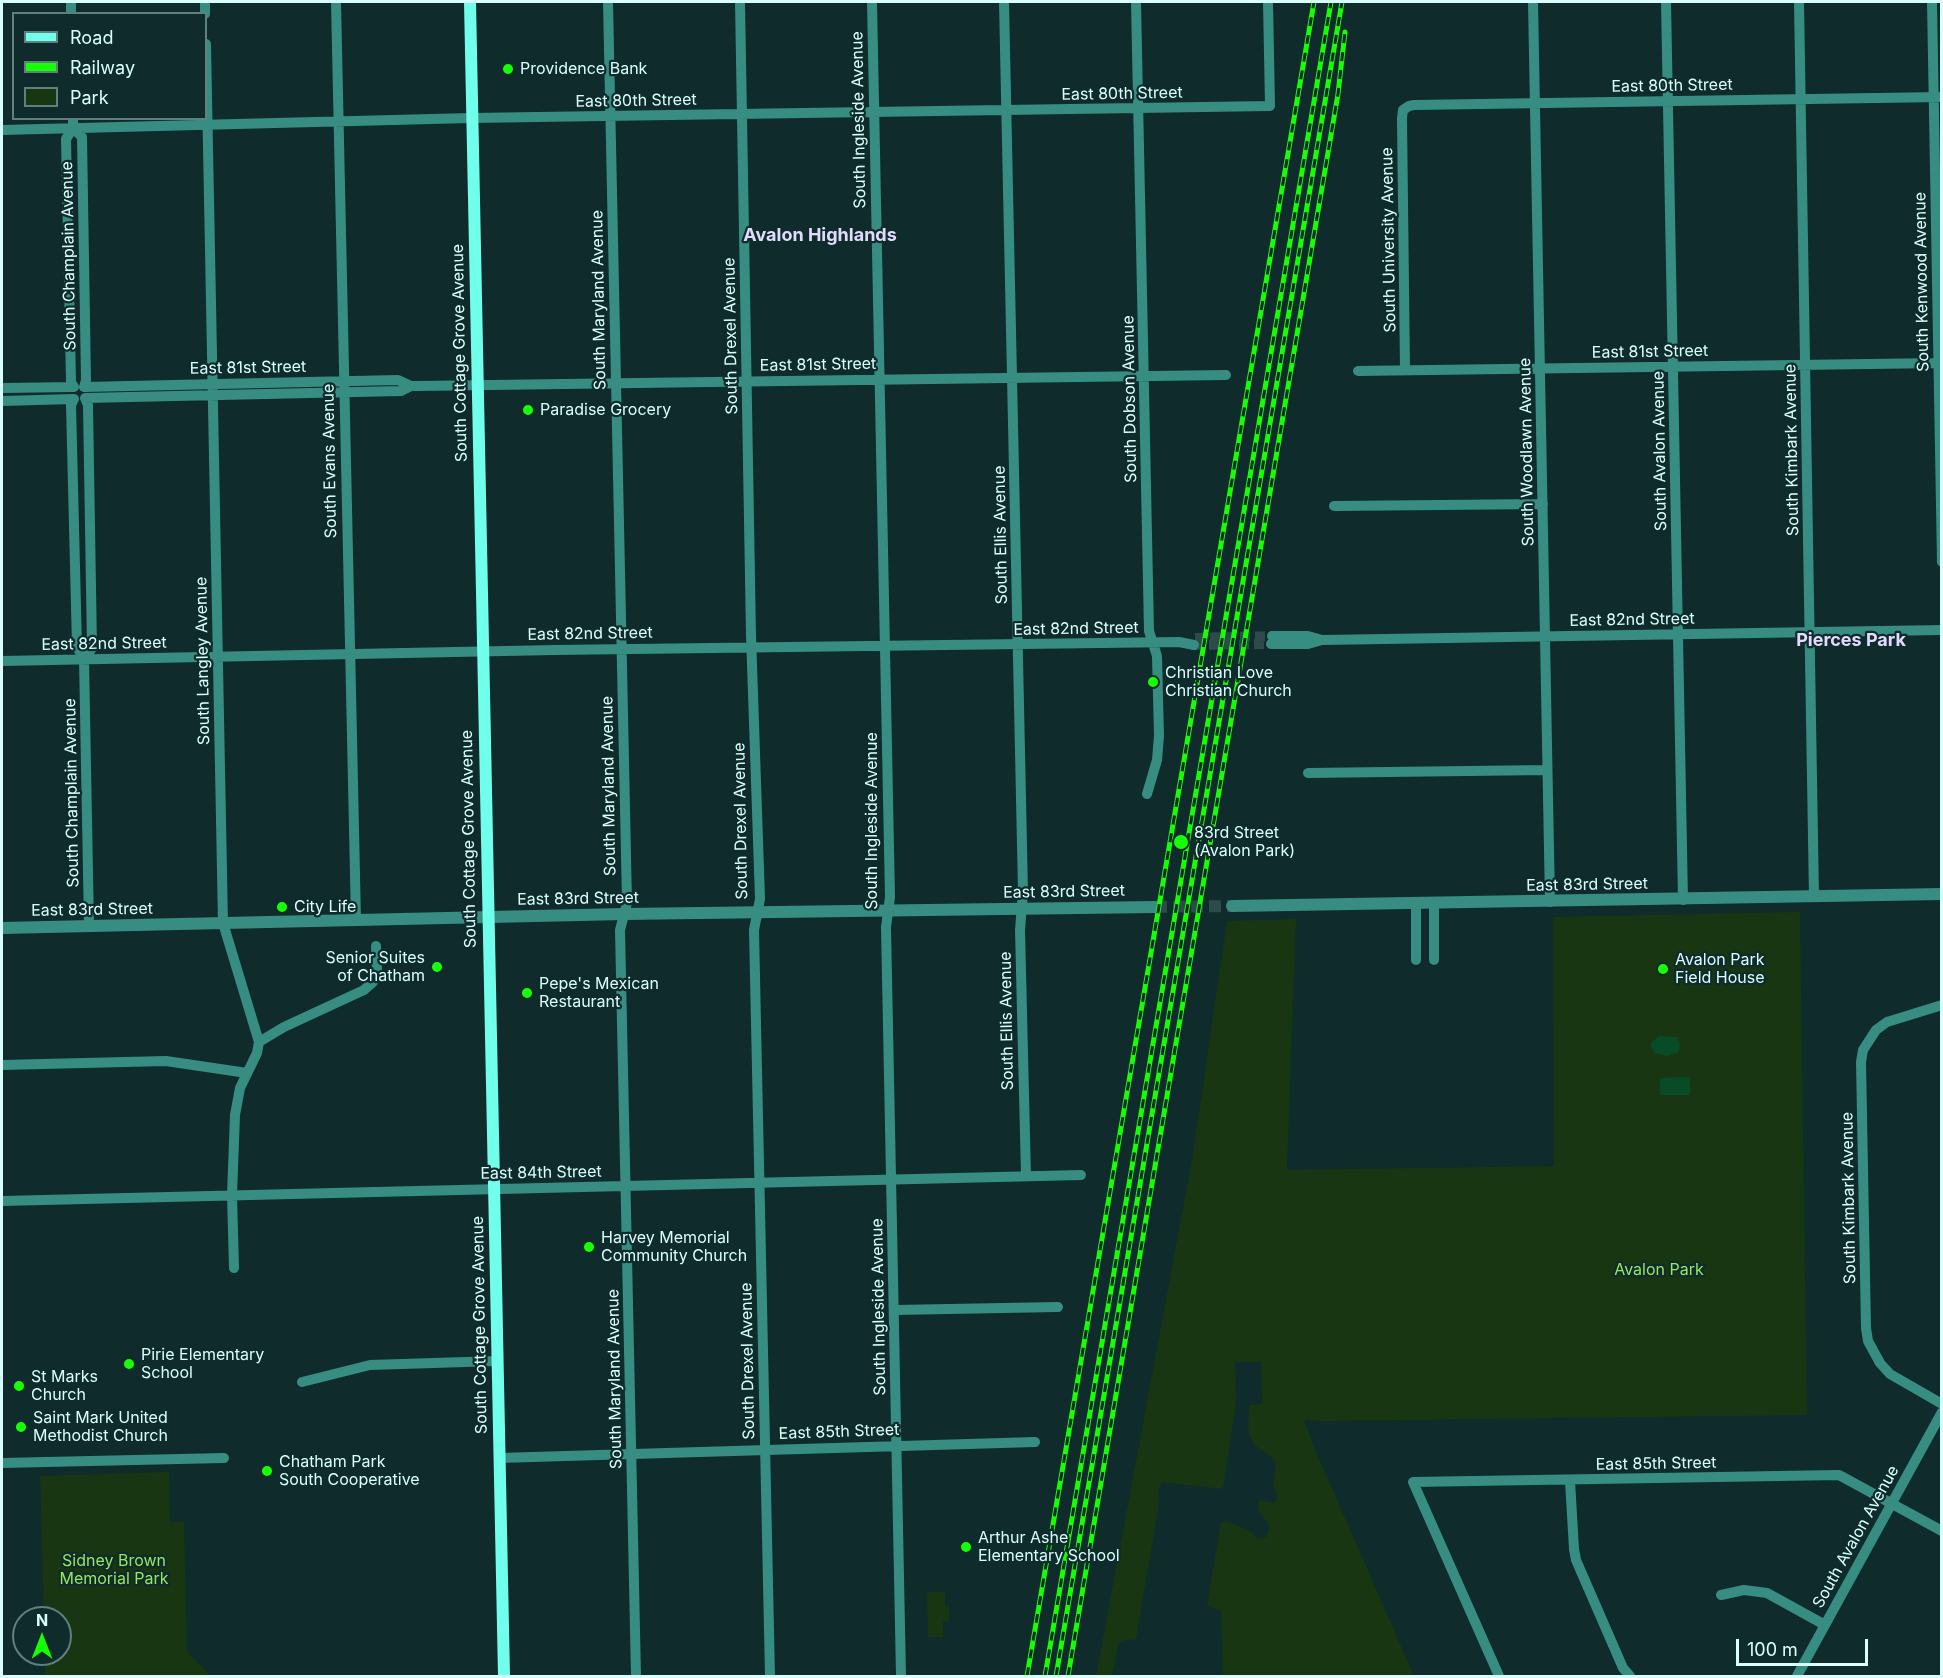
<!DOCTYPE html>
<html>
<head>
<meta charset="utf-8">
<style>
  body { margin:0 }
  #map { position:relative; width:1943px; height:1678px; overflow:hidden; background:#0f2b2b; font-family:Inter,sans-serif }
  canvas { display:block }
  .frame { position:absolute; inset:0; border:3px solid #d9fffd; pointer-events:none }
  .legend { position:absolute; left:12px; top:12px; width:195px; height:108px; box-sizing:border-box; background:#0f2b2b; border:2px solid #60807f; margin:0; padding:8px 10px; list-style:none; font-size:18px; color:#d9fffd }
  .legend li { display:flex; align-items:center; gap:12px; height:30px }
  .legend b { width:30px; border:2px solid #60807f }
  .north { position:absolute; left:12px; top:1606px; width:60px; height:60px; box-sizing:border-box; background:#0f2b2b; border:2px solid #60807f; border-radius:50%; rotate:0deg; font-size:16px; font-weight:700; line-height:24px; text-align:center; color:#d9fffd }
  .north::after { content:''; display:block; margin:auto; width:21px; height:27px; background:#17ff05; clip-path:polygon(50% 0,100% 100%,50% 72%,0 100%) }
  .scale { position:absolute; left:1736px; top:1639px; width:132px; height:27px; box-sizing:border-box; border:3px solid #d9fffd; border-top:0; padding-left:8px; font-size:18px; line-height:21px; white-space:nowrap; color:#d9fffd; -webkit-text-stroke:4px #0f2b2b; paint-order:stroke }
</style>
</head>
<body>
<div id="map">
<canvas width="1943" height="1678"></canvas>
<div class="frame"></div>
<ul class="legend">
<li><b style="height:8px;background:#70ffea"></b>Road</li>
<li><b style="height:8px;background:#17ff05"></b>Railway</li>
<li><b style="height:16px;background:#193612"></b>Park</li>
</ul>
<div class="north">N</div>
<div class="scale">100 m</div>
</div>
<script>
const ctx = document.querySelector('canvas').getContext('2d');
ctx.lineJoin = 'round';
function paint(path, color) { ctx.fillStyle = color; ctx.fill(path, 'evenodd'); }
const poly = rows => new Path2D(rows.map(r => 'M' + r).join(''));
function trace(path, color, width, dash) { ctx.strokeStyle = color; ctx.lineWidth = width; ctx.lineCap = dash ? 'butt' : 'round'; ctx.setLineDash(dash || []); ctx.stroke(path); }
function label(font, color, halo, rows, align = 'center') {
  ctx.font = font + ' Inter,sans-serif'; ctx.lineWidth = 4.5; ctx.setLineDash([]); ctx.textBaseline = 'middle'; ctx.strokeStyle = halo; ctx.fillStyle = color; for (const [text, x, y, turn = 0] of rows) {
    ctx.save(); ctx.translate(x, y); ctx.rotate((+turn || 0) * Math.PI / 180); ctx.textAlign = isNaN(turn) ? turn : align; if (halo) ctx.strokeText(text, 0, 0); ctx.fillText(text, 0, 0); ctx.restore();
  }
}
paint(poly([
  [1800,912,1807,1415,1322,1421,1304,1420,1314,1447,1414,1676,1223,1676,1221,1611,1207,1605,1221,1522,1229,1522,1253,1533,1256,1538,1261,1539,1267,1537,1269,1528,1267,1522,1258,1510,1258,1503,1260,1500,1274,1503,1277,1499,1277,1494,1273,1487,1276,1464,1271,1457,1254,1445,1248,1430,1249,1405,1262,1404,1261,1362,1235,1362,1236,1403,1223,1489,1162,1482,1158,1489,1159,1504,1136,1639,1121,1641,1118,1645,1112,1676,1096,1676,1192,1160,1227,921,1296,919,1287,1170,1554,1166,1553,917],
  [169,1472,170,1522,184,1522,187,1651,211,1676,45,1676,45,1654,60,1654,60,1618,44,1618,40,1476],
  [927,1592,945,1592,945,1606,949,1606,949,1621,943,1621,943,1637,928,1637]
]), '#193612');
paint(poly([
  [1659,1036,1677,1037,1680,1044,1679,1051,1676,1054,1675,1053,1667,1056,1655,1053,1651,1047,1651,1043],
  [1690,1077,1690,1095,1660,1095,1660,1078]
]), '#074c27');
trace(poly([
  [1195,638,1272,636],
  [1194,645,1271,644]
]), '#2d4b4a', 10, [10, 5]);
trace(poly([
  [1155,907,1232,906]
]), '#2d4b4a', 12, [12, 6]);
trace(poly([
  [71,2,71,14],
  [205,2,205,14],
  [336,2,356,920],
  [608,2,627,903,620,930,636,1676],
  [740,2,751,635,760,899,754,930,770,1676],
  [872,2,890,897,886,927,901,1676],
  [1004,2,1023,892,1020,930,1026,1176],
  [1136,2,1149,631,1157,656,1159,736,1157,760,1147,794],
  [1533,2,1550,902],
  [1666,2,1683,900],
  [1799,2,1814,897],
  [1932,2,1942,562],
  [206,44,223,923,259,1042,257,1053,240,1088,235,1115,232,1195,234,1268],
  [73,128,82,137,86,380,84,387,398,380,411,386,417,386,1226,375],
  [2,130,471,118,1270,106,1268,2],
  [1405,370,1402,118,1403,110,1409,106,1414,105,1942,97],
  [1358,371,1942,363],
  [2,388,74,387,71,382,66,139,73,128,73,118],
  [2,401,74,399,71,405,77,647,84,659,89,926],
  [1334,506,1543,504],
  [1272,636,1308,636,1322,640],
  [1271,644,1308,644,1322,640,1942,630],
  [84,659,92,648,88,405,85,398,401,391,411,386],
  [2,661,555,650,1179,642,1194,645],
  [1308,773,1547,770],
  [1434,904,1434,960],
  [1416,905,1416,960],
  [1942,1005,1887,1022,1876,1030,1863,1050,1861,1062,1866,1328,1868,1341,1880,1363,1890,1374,1942,1404],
  [259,1042,284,1027,364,990,373,982,377,971,376,946],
  [2,1065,166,1061,247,1073],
  [2,1201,1081,1175],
  [894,1310,1058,1307],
  [302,1382,370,1365,497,1361],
  [499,1458,1035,1442],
  [2,1463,224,1458],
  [1570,1481,1574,1549,1576,1560,1623,1668,1630,1676],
  [1721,1595,1744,1590,1767,1593,1825,1625],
  [1499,1676,1413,1482,1839,1475,1942,1531],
  [1797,1676,1942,1412]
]), '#378d82', 10);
trace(poly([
  [1232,906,1942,894],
  [2,928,624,914,1155,907]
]), '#378d82', 12);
trace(poly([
  [470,2,504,1676]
]), '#70ffea', 12);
const rail = poly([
  [1027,1676,1314,2],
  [1045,1676,1331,2],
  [1056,1676,1342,2],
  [1068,1676,1338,94,1345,32]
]);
trace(rail, '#17ff05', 5);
trace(rail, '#0f2b2b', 3, [9]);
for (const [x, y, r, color] of [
  [508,69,6,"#17ff05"],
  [528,410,6,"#17ff05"],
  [1153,682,6,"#17ff05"],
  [1181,842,8,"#17ff05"],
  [282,907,6,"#17ff05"],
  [437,967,6,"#17ff05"],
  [1663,969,6,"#17ff05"],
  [527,993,6,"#17ff05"],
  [589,1247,6,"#17ff05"],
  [129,1364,6,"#17ff05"],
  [19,1386,6,"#17ff05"],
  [21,1427,6,"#17ff05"],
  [267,1471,6,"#17ff05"],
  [966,1547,6,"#17ff05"]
]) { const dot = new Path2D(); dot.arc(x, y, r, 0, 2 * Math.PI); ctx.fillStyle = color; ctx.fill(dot); trace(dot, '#0f2b2b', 2); }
label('16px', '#d9fffd', '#0f2b2b', [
  ["Providence Bank",520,69],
  ["Paradise Grocery",540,410],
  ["Christian Love",1165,673],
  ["Christian Church",1165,691],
  ["83rd Street",1194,833],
  ["(Avalon Park)",1194,851],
  ["City Life",294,907],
  ["Senior Suites",425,958,"right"],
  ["of Chatham",425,976,"right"],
  ["Avalon Park",1675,960],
  ["Field House",1675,978],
  ["Pepe's Mexican",539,984],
  ["Restaurant",539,1002],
  ["Harvey Memorial",601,1238],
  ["Community Church",601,1256],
  ["Pirie Elementary",141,1355],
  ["School",141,1373],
  ["St Marks",31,1377],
  ["Church",31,1395],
  ["Saint Mark United",33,1418],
  ["Methodist Church",33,1436],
  ["Chatham Park",279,1462],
  ["South Cooperative",279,1480],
  ["Arthur Ashe",978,1538],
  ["Elementary School",978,1556]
], 'left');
label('16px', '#d9fffd', '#0f2b2b', [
  ["East 80th Street",1672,86,-1],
  ["East 80th Street",1122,94,-1],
  ["East 80th Street",636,101,-1],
  ["South Ingleside Avenue",859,120,-91],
  ["South University Avenue",1389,240,-91],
  ["South Champlain Avenue",69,256,-91],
  ["South Kenwood Avenue",1922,282,-91],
  ["South Maryland Avenue",599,300,-91],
  ["South Drexel Avenue",731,336,-91],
  ["East 81st Street",1650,352,-1],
  ["South Cottage Grove Avenue",460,353,-91],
  ["East 81st Street",818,365,-1],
  ["East 81st Street",248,368,-1],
  ["South Dobson Avenue",1130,399,-91],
  ["South Kimbark Avenue",1792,450,-91],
  ["South Avalon Avenue",1660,451,-91],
  ["South Woodlawn Avenue",1527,452,-91],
  ["South Evans Avenue",330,461,-91],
  ["South Ellis Avenue",1001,535,-91],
  ["East 82nd Street",1632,620,-1],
  ["East 82nd Street",1076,629,-1],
  ["East 82nd Street",590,634,-1],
  ["East 82nd Street",104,644,-1],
  ["South Langley Avenue",203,661,-91],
  ["South Maryland Avenue",609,786,-91],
  ["South Champlain Avenue",72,793,-91],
  ["South Drexel Avenue",741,821,-91],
  ["South Ingleside Avenue",872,821,-90],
  ["South Cottage Grove Avenue",469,839,-91],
  ["East 83rd Street",1587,885,-1],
  ["East 83rd Street",1064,892,-1],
  ["East 83rd Street",578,899,-1],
  ["East 83rd Street",92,910,-1],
  ["South Ellis Avenue",1007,1021,-91],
  ["East 84th Street",541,1173,-1],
  ["South Kimbark Avenue",1849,1198,-91],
  ["South Ingleside Avenue",879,1307,-91],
  ["South Cottage Grove Avenue",480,1325,-91],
  ["South Drexel Avenue",748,1361,-91],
  ["South Maryland Avenue",615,1379,-91],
  ["East 85th Street",839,1432,-2],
  ["East 85th Street",1656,1464,-1],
  ["South Avalon Avenue",1856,1537,-61]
]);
label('16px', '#97e85c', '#0f2b2b', [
  ["Avalon Park",1659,1270],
  ["Sidney Brown",114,1561],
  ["Memorial Park",114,1579]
]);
label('bold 18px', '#e2dbff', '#0f2b2b', [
  ["Avalon Highlands",820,236],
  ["Pierces Park",1851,641]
]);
</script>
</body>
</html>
